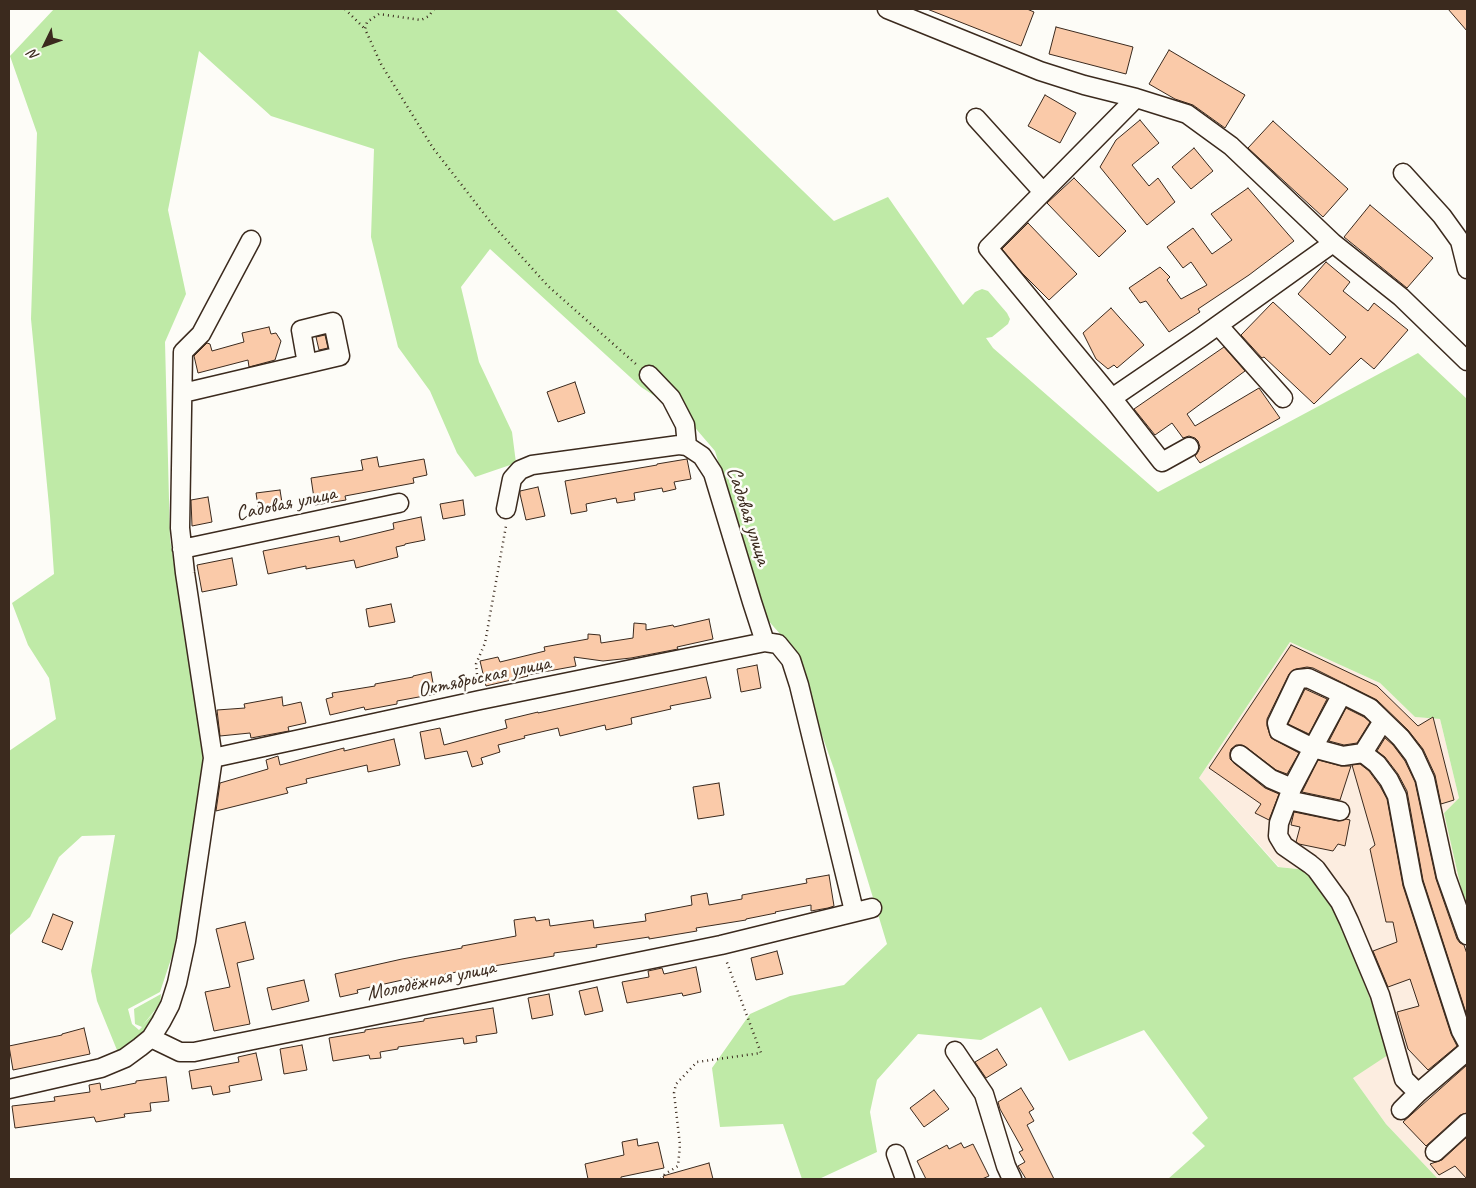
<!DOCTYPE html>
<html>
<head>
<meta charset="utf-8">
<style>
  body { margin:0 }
  #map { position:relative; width:1476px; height:1188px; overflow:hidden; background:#fdfcf7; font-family:Caveat,sans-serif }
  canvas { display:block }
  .frame { position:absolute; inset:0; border:10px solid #3b2a1e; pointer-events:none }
  .north { position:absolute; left:20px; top:20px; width:50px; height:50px; -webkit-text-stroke:4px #fdfcf7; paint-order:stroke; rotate:228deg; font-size:14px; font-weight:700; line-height:20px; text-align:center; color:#3b2a1e }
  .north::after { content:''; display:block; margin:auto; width:18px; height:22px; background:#3b2a1e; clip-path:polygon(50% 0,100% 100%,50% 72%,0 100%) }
</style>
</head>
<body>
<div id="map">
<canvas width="1476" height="1188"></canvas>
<div class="frame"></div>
<div class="north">N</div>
</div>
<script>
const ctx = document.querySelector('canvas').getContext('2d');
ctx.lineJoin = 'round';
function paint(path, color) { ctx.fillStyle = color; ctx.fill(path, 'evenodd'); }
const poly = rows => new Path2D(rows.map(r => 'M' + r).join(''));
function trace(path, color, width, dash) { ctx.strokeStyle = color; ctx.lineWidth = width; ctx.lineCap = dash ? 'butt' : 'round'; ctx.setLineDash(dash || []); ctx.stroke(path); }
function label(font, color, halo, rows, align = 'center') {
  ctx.font = font + ' Caveat,sans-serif'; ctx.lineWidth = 5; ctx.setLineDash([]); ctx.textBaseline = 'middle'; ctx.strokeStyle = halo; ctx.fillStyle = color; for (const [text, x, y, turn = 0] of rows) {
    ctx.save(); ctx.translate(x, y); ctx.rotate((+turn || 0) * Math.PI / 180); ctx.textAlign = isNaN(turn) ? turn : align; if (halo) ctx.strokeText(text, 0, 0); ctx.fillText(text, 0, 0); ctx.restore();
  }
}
paint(poly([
  [1290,642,1380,683,1415,717,1440,719,1459,798,1444,813,1461,888,1467,908,1467,1179,1438,1179,1386,1124,1353,1078,1307,870,1279,867,1199,778]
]), '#fcede0');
paint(poly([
  [54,9,615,9,834,221,888,197,963,305,975,292,982,289,988,291,1007,313,1010,319,1008,324,992,337,986,338,993,348,1158,492,1418,353,1467,399,1467,908,1461,888,1444,813,1459,798,1440,719,1415,717,1380,683,1290,642,1199,778,1278,867,1307,870,1333,903,1391,1053,1353,1078,1386,1124,1438,1179,1168,1179,1205,1146,1192,1133,1208,1118,1144,1030,1069,1061,1041,1007,981,1040,918,1034,877,1080,870,1112,877,1152,819,1179,802,1179,783,1124,720,1127,712,1068,750,1014,790,996,844,985,887,944,834,769,790,645,765,617,715,451,685,416,641,387,490,249,461,287,479,362,512,432,516,463,475,477,457,453,430,391,398,347,371,237,374,149,271,116,199,51,168,210,186,294,165,342,170,539,206,761,179,935,160,992,128,1009,132,1024,139,1030,142,1027,135,1024,134,1009,161,994,160,1004,142,1026,160,1006,145,1039,119,1055,97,1001,91,971,115,835,82,836,59,857,30,917,10,935,9,940,9,751,56,719,49,678,28,645,12,603,54,574,50,516,31,319,37,133,10,56]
]), '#bfeaa7');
const building = poly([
  [927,9,1027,9,1034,12,1021,46,927,9],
  [1448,9,1467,9,1467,31,1448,9],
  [1056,27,1133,47,1126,74,1049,54,1056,27],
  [1169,50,1245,95,1225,128,1193,105,1175,99,1149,84,1169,50],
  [1045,95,1076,113,1060,143,1028,126,1045,95],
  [1140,120,1159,143,1132,165,1149,186,1158,178,1175,202,1147,225,1100,167,1116,140,1140,120],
  [1273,121,1348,189,1323,217,1248,148,1273,121],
  [1194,148,1213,171,1191,189,1172,167,1194,148],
  [1074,178,1126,231,1099,257,1047,203,1074,178],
  [1248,188,1294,241,1249,275,1198,309,1200,312,1169,332,1146,301,1140,303,1129,288,1160,267,1170,277,1167,280,1181,299,1207,285,1191,262,1183,268,1167,247,1193,228,1212,254,1232,240,1211,214,1248,188],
  [1370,205,1433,258,1407,288,1344,237,1370,205],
  [1028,223,1077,274,1049,300,1022,273,1002,249,1028,223],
  [1326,262,1350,282,1343,291,1368,311,1374,303,1408,330,1374,369,1361,358,1314,404,1264,357,1262,358,1241,335,1273,302,1330,355,1346,337,1298,294,1326,262],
  [1111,308,1144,345,1117,368,1114,365,1108,369,1096,359,1083,333,1111,308],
  [269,327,271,334,276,333,281,341,275,360,249,367,248,360,198,373,194,356,207,343,210,344,212,351,244,342,242,333,269,327],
  [325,335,328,348,319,350,316,337,325,335],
  [1224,347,1245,371,1187,414,1195,426,1259,388,1280,418,1200,463,1195,456,1198,452,1200,447,1198,441,1195,438,1189,436,1183,438,1172,423,1155,435,1134,409,1224,347],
  [575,382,585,413,558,422,547,392,575,382],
  [377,457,379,467,424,459,427,475,413,478,414,483,345,496,346,500,315,505,311,478,363,470,361,460,377,457],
  [687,459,691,479,674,482,676,489,663,492,662,488,634,493,635,500,617,503,616,498,586,504,587,511,571,514,565,481,657,465,657,464,687,459],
  [538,487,545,516,526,520,520,494,520,491,538,487],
  [280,490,283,509,259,513,256,493,280,490],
  [208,497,212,522,192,526,191,500,208,497],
  [463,500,465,515,443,519,440,504,463,500],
  [421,517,425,540,405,544,405,545,396,547,398,557,356,568,354,560,306,569,306,566,268,574,263,551,339,536,340,542,394,529,393,523,421,517],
  [232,558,237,585,202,592,197,565,232,558],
  [391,604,395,622,369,627,366,609,391,604],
  [709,619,713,639,677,647,678,649,631,658,603,661,574,657,576,666,527,675,528,676,486,686,480,661,498,657,500,662,545,651,544,647,588,639,588,634,600,635,601,643,633,638,634,623,646,624,646,630,673,625,674,627,709,619],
  [1291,645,1377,686,1418,726,1433,717,1454,800,1441,804,1435,775,1423,749,1408,730,1377,700,1313,668,1307,667,1296,669,1292,671,1289,674,1267,719,1267,726,1271,738,1299,753,1287,774,1276,770,1246,747,1242,745,1236,745,1231,749,1230,753,1230,759,1234,763,1265,788,1279,794,1269,820,1255,813,1261,804,1209,768,1291,645],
  [757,665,761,688,741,692,737,669,757,665],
  [431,672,435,694,397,701,397,704,365,710,364,707,330,715,326,699,333,697,332,693,375,686,375,684,413,677,413,676,431,672],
  [706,677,711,698,670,706,671,709,631,718,632,724,606,730,605,725,560,736,558,728,524,736,525,738,498,745,500,752,481,758,483,764,472,767,467,751,425,759,420,732,440,728,444,745,507,728,505,720,538,712,538,713,706,677],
  [1305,689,1327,699,1309,734,1288,724,1305,689],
  [282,697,283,706,301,702,306,723,288,727,289,731,251,738,250,733,220,736,217,710,245,708,244,704,282,697],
  [1346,708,1364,717,1370,722,1357,743,1344,745,1329,741,1346,708],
  [1385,738,1393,745,1405,761,1415,782,1436,879,1457,939,1460,943,1464,945,1467,954,1467,1016,1423,880,1407,791,1398,774,1385,757,1377,751,1385,738],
  [394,739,400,765,368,772,367,765,306,779,307,783,286,788,288,793,216,811,220,783,268,769,266,760,278,756,280,765,344,748,344,751,394,739],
  [1318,760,1341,766,1351,766,1340,800,1302,792,1318,760],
  [1360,764,1369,771,1380,786,1387,799,1403,886,1451,1034,1457,1046,1428,1070,1408,1049,1397,1012,1419,1006,1410,979,1388,987,1373,951,1397,942,1393,922,1386,922,1370,849,1375,845,1352,765,1360,764],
  [719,783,724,815,698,819,693,787,719,783],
  [1294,812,1338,821,1346,819,1350,820,1345,846,1338,844,1333,851,1299,844,1296,842,1300,827,1291,825,1294,812],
  [829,875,834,906,828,908,811,911,811,905,775,912,776,913,746,919,746,920,696,928,697,931,649,939,649,937,596,945,597,947,554,953,554,956,445,974,446,976,417,981,416,977,357,990,358,993,340,997,335,974,402,959,462,948,462,946,516,936,514,920,535,917,536,921,549,919,550,926,593,920,594,928,646,921,645,914,692,905,691,896,707,893,709,905,742,899,742,895,807,883,806,879,829,875],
  [53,914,73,922,62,950,42,942,53,914],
  [245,922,254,959,237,963,250,1024,214,1031,205,992,230,987,216,929,245,922],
  [777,951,783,974,756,980,751,958,777,951],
  [696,967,701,992,683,996,682,993,627,1003,622,982,649,977,648,971,662,968,664,974,696,967],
  [304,980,309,1001,272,1010,267,988,304,980],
  [597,987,603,1011,585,1015,579,991,597,987],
  [549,994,553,1015,532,1019,528,998,549,994],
  [493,1008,497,1033,476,1036,477,1042,464,1044,463,1038,398,1047,398,1049,380,1052,381,1058,370,1059,369,1055,333,1061,329,1038,365,1032,365,1030,424,1021,424,1019,493,1008],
  [84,1028,90,1054,13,1070,9,1046,62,1035,62,1034,84,1028],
  [302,1045,307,1070,284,1074,280,1049,302,1045],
  [997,1049,1007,1065,986,1078,975,1062,997,1049],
  [256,1053,262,1080,229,1086,230,1092,213,1095,211,1086,192,1089,189,1071,239,1062,238,1057,256,1053],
  [1467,1065,1467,1113,1460,1115,1426,1146,1403,1122,1467,1065],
  [166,1077,169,1101,150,1103,151,1111,124,1114,125,1117,96,1122,94,1117,15,1128,12,1106,55,1101,54,1097,90,1092,89,1085,100,1083,101,1090,136,1083,136,1081,166,1077],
  [1021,1088,1034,1109,1029,1112,1034,1121,1027,1125,1054,1179,1026,1179,1018,1166,1025,1162,1019,1152,1023,1150,1000,1109,998,1102,1021,1088],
  [934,1090,949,1109,924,1127,910,1108,934,1090],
  [1467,1137,1467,1179,1455,1166,1439,1175,1430,1164,1442,1160,1467,1137],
  [637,1139,638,1146,658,1142,664,1168,621,1177,621,1179,588,1179,585,1164,624,1155,622,1142,637,1139],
  [961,1143,964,1148,973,1144,989,1176,982,1179,926,1179,917,1161,947,1145,949,1149,961,1143],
  [709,1163,713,1179,664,1179,663,1176,709,1163]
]);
paint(building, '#facaa9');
trace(building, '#3b2a1e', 1);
const minor = poly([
  [887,9,1040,71,1084,85,1136,98,1187,114,1231,146,1333,243,1401,297,1467,361],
  [1136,98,988,248,1112,398,1162,462,1189,447],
  [976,118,1043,192],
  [1403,173,1442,216,1460,241,1467,269],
  [1218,325,1283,398],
  [649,375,671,398,685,425,687,446],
  [183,393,340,356,333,322,301,330,307,364],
  [1112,398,1200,338,1333,243],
  [506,509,512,479,520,470,532,465,679,445,687,446,702,456,713,473,752,602,765,642],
  [182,549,399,503],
  [1342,694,1313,748,1279,731,1277,723,1298,679,1308,678,1342,694,1370,708,1401,738,1414,755,1425,779,1446,876,1467,935],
  [1363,753,1383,721],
  [1240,755,1271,779,1292,788],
  [213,758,480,700,765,642,778,644,791,660,799,685,854,911],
  [1288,800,1340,811],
  [151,1038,180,1052,194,1052,721,945,872,908],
  [955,1051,984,1094,1006,1166,1012,1179],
  [9,1089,101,1068,125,1058,140,1047,151,1038,161,1022,170,1005,177,983,186,941,213,758,185,573,180,528,183,352,201,334,251,240],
  [1418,1093,1404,1079,1380,995,1349,921,1340,902,1316,869,1310,864,1284,846,1278,836,1279,823,1292,788,1313,748,1343,756,1363,753,1377,764,1389,780,1397,796,1413,883,1461,1031,1467,1042],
  [1401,1110,1418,1093,1467,1051],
  [1435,1152,1467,1123],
  [896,1154,905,1179]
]);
trace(minor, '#3b2a1e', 21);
trace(poly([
  [345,9,365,29],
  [434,9,429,16,421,20,379,14,367,22,365,29,381,64,433,148,492,224,548,286,637,365],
  [478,684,476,664,485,643,506,526],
  [661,1179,665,1174,678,1166,680,1145,674,1093,676,1084,697,1062,761,1053,726,960]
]), '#3b2a1e', 2.5, [1, 4]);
trace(minor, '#fdfcf7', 18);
label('21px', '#3b2a1e', '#fdfcf7', [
  ["Садовая улица",286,504,-12],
  ["Садовая улица",748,516,72],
  ["Октябрьская улица",484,677,-12],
  ["Молодёжная улица",431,981,-12]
]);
</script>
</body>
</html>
